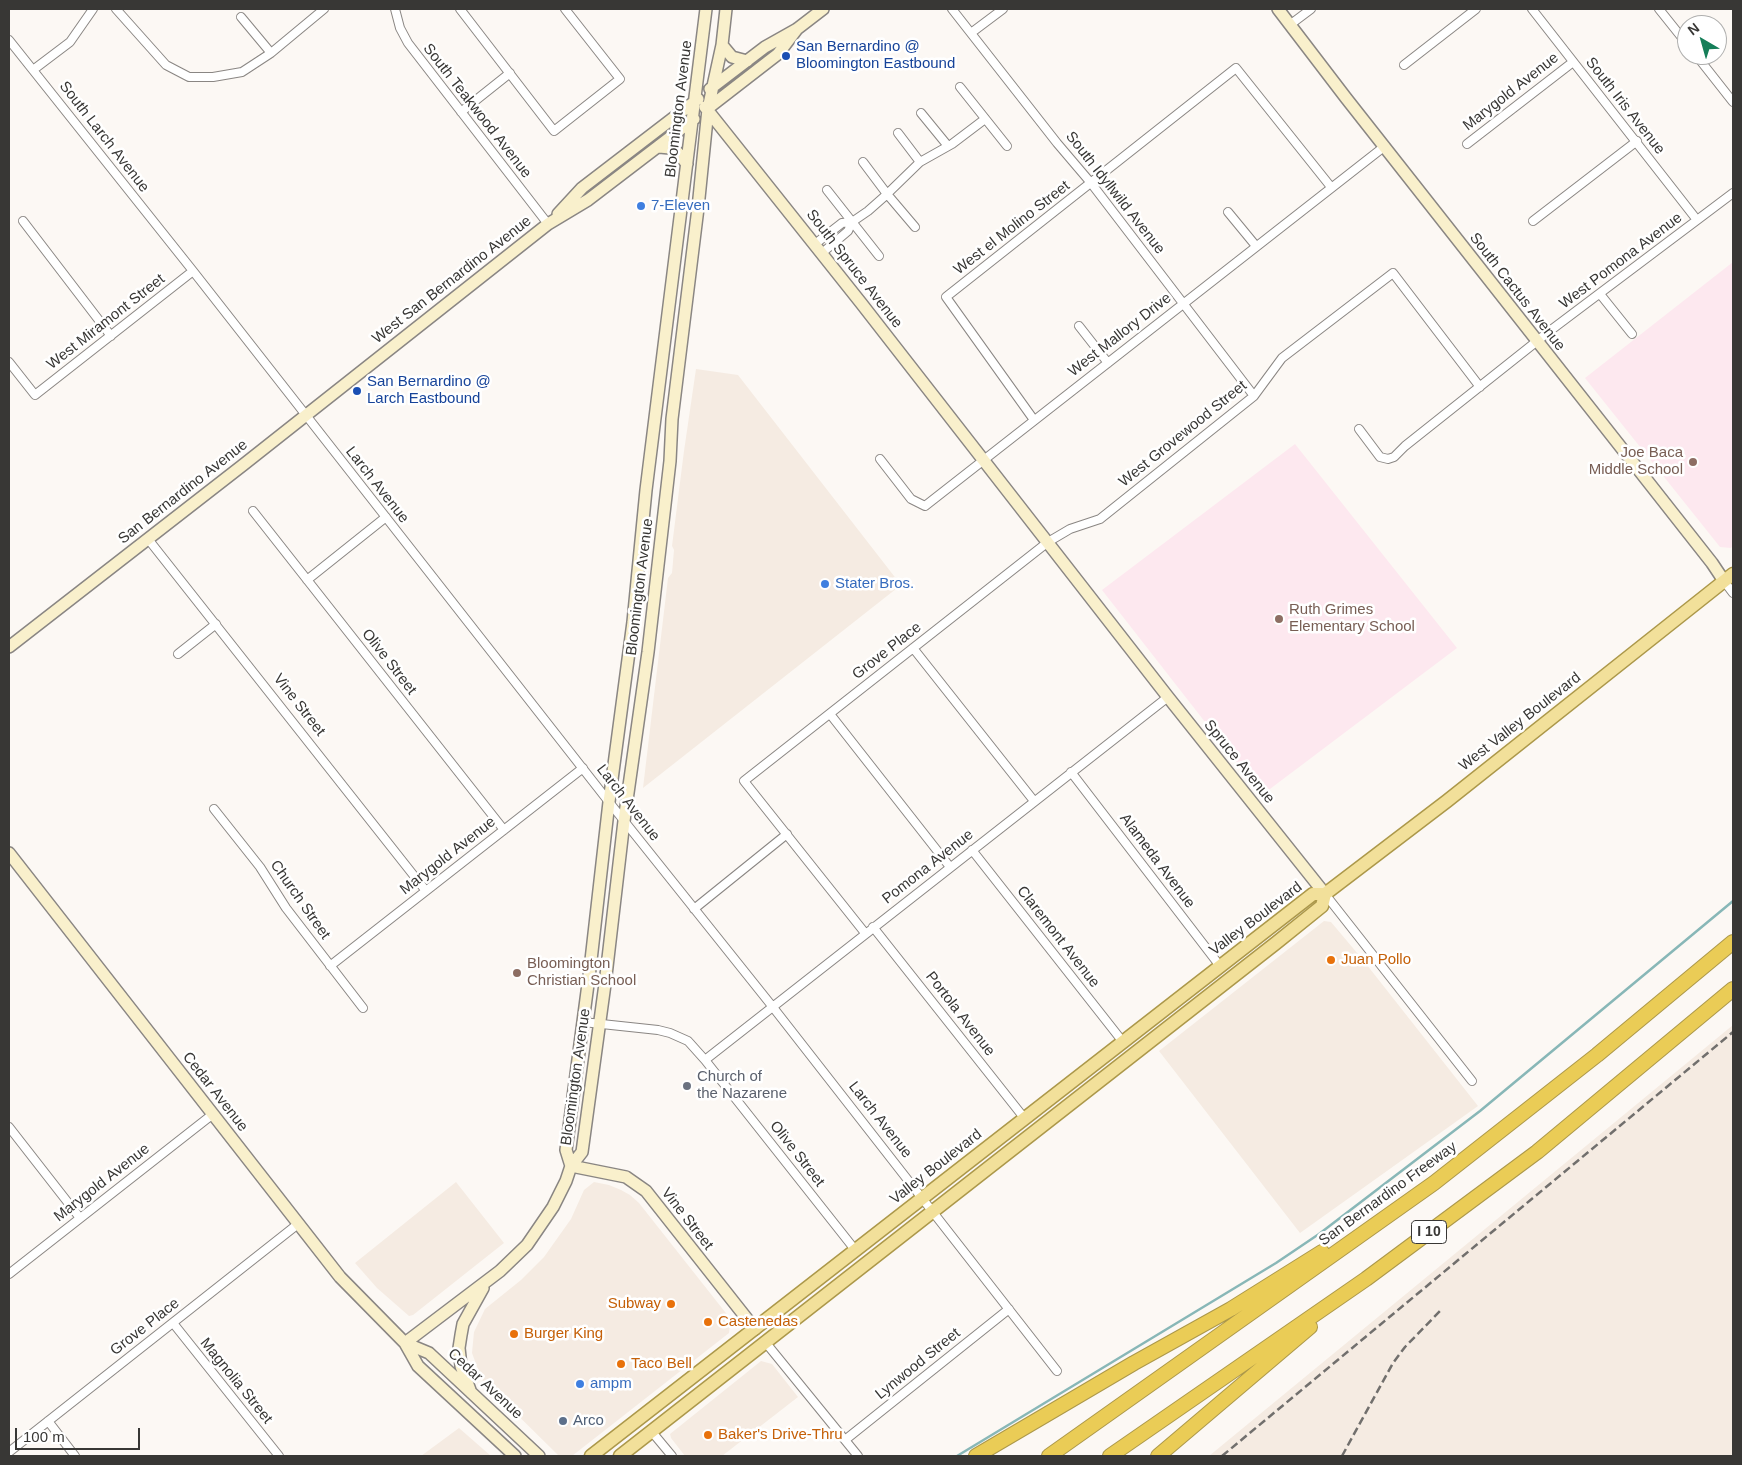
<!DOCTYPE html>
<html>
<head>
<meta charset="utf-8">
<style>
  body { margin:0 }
  #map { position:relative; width:1742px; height:1465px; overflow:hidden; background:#fcf8f4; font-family:Arial,sans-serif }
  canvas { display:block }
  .frame { position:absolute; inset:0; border:10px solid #383735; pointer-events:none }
  .north { position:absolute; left:1677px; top:15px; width:50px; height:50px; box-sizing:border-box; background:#fff; border:1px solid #afafae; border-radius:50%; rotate:322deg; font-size:14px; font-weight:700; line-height:20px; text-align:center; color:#383735 }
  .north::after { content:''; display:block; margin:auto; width:18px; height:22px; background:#167f59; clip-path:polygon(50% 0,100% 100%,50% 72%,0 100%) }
  .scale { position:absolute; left:15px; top:1428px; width:125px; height:22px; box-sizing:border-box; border:2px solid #383735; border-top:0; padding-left:6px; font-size:15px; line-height:18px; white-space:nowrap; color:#383735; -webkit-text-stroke:4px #fff; paint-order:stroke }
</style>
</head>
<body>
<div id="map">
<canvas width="1742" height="1465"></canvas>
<div class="frame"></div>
<div class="north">N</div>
<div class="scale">100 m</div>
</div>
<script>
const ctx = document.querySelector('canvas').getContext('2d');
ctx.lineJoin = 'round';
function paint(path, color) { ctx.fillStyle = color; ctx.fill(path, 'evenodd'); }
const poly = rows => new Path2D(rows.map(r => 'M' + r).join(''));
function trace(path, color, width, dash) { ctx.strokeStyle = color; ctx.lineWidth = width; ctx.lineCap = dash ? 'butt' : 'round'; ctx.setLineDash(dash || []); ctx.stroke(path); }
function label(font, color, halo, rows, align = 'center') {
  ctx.font = font + ' Arial,sans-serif'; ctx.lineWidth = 5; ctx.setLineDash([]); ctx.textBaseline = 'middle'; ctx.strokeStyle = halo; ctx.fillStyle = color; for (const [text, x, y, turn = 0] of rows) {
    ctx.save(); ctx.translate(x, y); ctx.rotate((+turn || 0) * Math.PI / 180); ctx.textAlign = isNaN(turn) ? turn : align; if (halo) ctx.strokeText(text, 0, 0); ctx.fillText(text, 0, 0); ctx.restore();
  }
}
paint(poly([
  [696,369,738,375,901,585,643,788,668,578,672,573,674,550,672,546,684,451],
  [1324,921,1331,922,1363,960,1478,1106,1300,1233,1159,1051],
  [1733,1025,1733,1456,1209,1456],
  [456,1182,504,1243,413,1315,409,1316,377,1288,355,1263],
  [594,1182,609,1185,621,1190,630,1195,639,1203,729,1317,730,1325,729,1333,572,1456,559,1456,482,1380,472,1353,474,1332,485,1309,521,1280,544,1257,571,1219,584,1190],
  [761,1361,772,1364,798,1397,722,1456,685,1456,671,1438,670,1434],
  [459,1428,491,1456,421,1456]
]), '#f5ebe2');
paint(poly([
  [1733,262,1733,546,1731,548,1720,547,1585,378],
  [1295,444,1457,648,1262,795,1102,590]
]), '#fde8ef');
trace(poly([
  [957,1456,1276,1263,1319,1234,1480,1111,1733,901]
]), '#88b7b7', 2.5);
const street = poly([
  [116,9,166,65,189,77,213,77,242,72,271,53,324,9],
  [395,9,400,28,408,43,548,224],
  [460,9,554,131,620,79,565,9],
  [952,9,1057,143,1091,183,1254,396],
  [1532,9,1697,220],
  [1659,9,1687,44],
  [241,17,271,53],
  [1291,24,1311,9],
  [971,33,1003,9],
  [9,40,193,271,609,802,772,1006,1057,1371],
  [1696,55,1733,102],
  [1404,65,1476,9],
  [33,70,70,42,93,9],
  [960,87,1007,146],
  [461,112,510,73],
  [921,113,948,146],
  [898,133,920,162],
  [1467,144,1573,62],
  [863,162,887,194,915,227],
  [827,190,879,256],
  [1228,212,1256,246],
  [23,221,111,336],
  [1533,221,1637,141],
  [815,244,842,223,852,222,868,211,885,196,920,162,952,144,985,119],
  [822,253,848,231,852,222],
  [1600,294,1632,334],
  [1079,326,1108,363],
  [9,362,35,395,193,271],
  [1034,420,946,297,1236,68,1331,187],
  [1359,429,1380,457,1388,459,1394,457,1405,446,1551,330,1733,193],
  [880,459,911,499,925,506,1385,146],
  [253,511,504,830],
  [148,539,426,891],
  [307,580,386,517],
  [1724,581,1733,593],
  [913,648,1034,801],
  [178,654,216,624],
  [830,714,950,867],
  [1071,772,1220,966],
  [214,809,260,867,286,908,363,1008],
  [972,850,1123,1042],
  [1325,894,1472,1081],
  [694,909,787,834],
  [873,927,1025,1119],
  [865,933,744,781,1048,542,1070,529,1100,519,1254,396,1282,358,1393,273,1480,387],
  [330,966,583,768],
  [583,1022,658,1030,670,1033,688,1041,705,1060,856,1251],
  [705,1060,1168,697],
  [9,1127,80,1218],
  [9,1274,213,1114],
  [173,1323,279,1456],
  [766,1343,858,1456],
  [48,1421,75,1456],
  [652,1432,672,1456],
  [845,1440,1009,1309],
  [9,1452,298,1224]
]);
const secondary = poly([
  [1278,9,1346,98,1712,563,1724,581],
  [722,45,732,57,747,61],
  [710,89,765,47,797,29,823,9],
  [705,107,861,303,1168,697,1325,894],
  [707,109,778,54,797,29],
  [659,147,670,148,678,153,687,164],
  [558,214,582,188,698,99],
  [9,647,243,465,548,224,588,200,694,119],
  [9,853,340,1277,405,1343,418,1366,515,1456],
  [571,1166,566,1150,590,969,609,802,633,622,646,490,706,9],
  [571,1166,626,1177,646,1191,755,1329],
  [405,1343,500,1271,527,1245,553,1207,566,1181,571,1166,582,1152,605,984,624,821,648,652,670,461,672,419,698,208,708,109,722,45,726,9],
  [405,1343,429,1353,539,1456],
  [470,1390,461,1366,459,1348,461,1335,463,1324,483,1288]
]);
const primary = poly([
  [1325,894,1447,801,1733,574],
  [591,1456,1313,894,1325,894],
  [620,1456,1276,943,1322,906,1325,894]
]);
const highway = poly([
  [976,1456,1134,1363,1231,1309,1322,1252],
  [1049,1456,1434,1183,1597,1055,1733,942],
  [1110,1456,1366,1279,1537,1152,1733,989],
  [1158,1456,1310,1327]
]);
trace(street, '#8a8683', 10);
trace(secondary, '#8a8683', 14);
trace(primary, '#ac984a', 15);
trace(highway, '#ac984a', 16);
trace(street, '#fff', 8);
trace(secondary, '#f9f0cc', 11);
trace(primary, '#f2e09a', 12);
trace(highway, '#eacc56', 14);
trace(poly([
  [1222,1456,1733,1032],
  [1342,1456,1393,1363,1405,1347,1440,1311]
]), '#716f6d', 2.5, [8, 4]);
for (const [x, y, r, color] of [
  [786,56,5,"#1a4fb4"],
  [641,206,5,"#3f7fe0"],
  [357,391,5,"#1a4fb4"],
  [1693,462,5,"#8d6e63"],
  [825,584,5,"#3f7fe0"],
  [1279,619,5,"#8d6e63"],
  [1331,960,5,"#e8710a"],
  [517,973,5,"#8d6e63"],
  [687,1086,5,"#6b7280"],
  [671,1304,5,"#e8710a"],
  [708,1322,5,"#e8710a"],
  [514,1334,5,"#e8710a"],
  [621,1364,5,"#e8710a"],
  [580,1384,5,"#3f7fe0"],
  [563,1421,5,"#5c6f8a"],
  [708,1435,5,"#e8710a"]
]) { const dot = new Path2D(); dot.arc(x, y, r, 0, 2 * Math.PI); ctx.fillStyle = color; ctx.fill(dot); trace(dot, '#fff', 2); }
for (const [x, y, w] of [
  [1429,1232,35]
]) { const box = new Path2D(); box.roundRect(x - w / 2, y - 11.5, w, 23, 4); ctx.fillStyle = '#fff'; ctx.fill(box); trace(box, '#383735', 1); }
label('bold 14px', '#383735', null, [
  ["I 10",1429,1232]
]);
label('15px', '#164399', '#fff', [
  ["San Bernardino @",796,47],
  ["Bloomington Eastbound",796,64],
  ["San Bernardino @",367,382],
  ["Larch Eastbound",367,399]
], 'left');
label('15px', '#383735', '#fff', [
  ["Marygold Avenue",1511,92,-38],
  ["South Iris Avenue",1625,106,52],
  ["Bloomington Avenue",679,109,-83],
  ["South Teakwood Avenue",477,111,52],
  ["South Larch Avenue",104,137,52],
  ["South Idyllwild Avenue",1115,193,52],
  ["West el Molino Street",1012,228,-38],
  ["West Pomona Avenue",1621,261,-37],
  ["South Spruce Avenue",854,269,52],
  ["West San Bernardino Avenue",452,280,-38],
  ["South Cactus Avenue",1517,292,52],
  ["West Miramont Street",106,322,-38],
  ["West Mallory Drive",1120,335,-38],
  ["West Grovewood Street",1183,434,-39],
  ["Larch Avenue",377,485,52],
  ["San Bernardino Avenue",183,492,-38],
  ["Bloomington Avenue",640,587,-83],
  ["Grove Place",887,651,-38],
  ["Olive Street",389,662,52],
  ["Vine Street",299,705,52],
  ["West Valley Boulevard",1520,722,-38],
  ["Spruce Avenue",1239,762,51],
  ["Larch Avenue",628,803,52],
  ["Marygold Avenue",448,856,-38],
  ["Alameda Avenue",1157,861,53],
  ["Pomona Avenue",928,867,-38],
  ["Church Street",300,900,55],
  ["Valley Boulevard",1256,919,-37],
  ["Claremont Avenue",1058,937,52],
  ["Portola Avenue",960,1014,52],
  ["Bloomington Avenue",576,1077,-82],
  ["Cedar Avenue",215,1092,52],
  ["Larch Avenue",880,1120,52],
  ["Olive Street",797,1154,52],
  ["Valley Boulevard",936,1167,-38],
  ["Marygold Avenue",102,1183,-38],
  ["San Bernardino Freeway",1388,1194,-36],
  ["Vine Street",687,1219,52],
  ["Grove Place",145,1327,-38],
  ["Lynwood Street",918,1364,-39],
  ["Magnolia Street",236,1381,51],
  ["Cedar Avenue",485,1384,43]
]);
label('15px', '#366cbe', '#fff', [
  ["7-Eleven",651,206],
  ["Stater Bros.",835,584],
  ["ampm",590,1384]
], 'left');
label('15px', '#785e54', '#fff', [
  ["Joe Baca",1683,453,"right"],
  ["Middle School",1683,470,"right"],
  ["Ruth Grimes",1289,610],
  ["Elementary School",1289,627],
  ["Bloomington",527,964],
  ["Christian School",527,981]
], 'left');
label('15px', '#c56008', '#fff', [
  ["Juan Pollo",1341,960],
  ["Subway",661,1304,"right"],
  ["Castenedas",718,1322],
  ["Burger King",524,1334],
  ["Taco Bell",631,1364],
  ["Baker's Drive-Thru",718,1435]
], 'left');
label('15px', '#5b616d', '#fff', [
  ["Church of",697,1077],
  ["the Nazarene",697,1094]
], 'left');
label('15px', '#4e5e75', '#fff', [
  ["Arco",573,1421]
], 'left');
</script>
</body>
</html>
